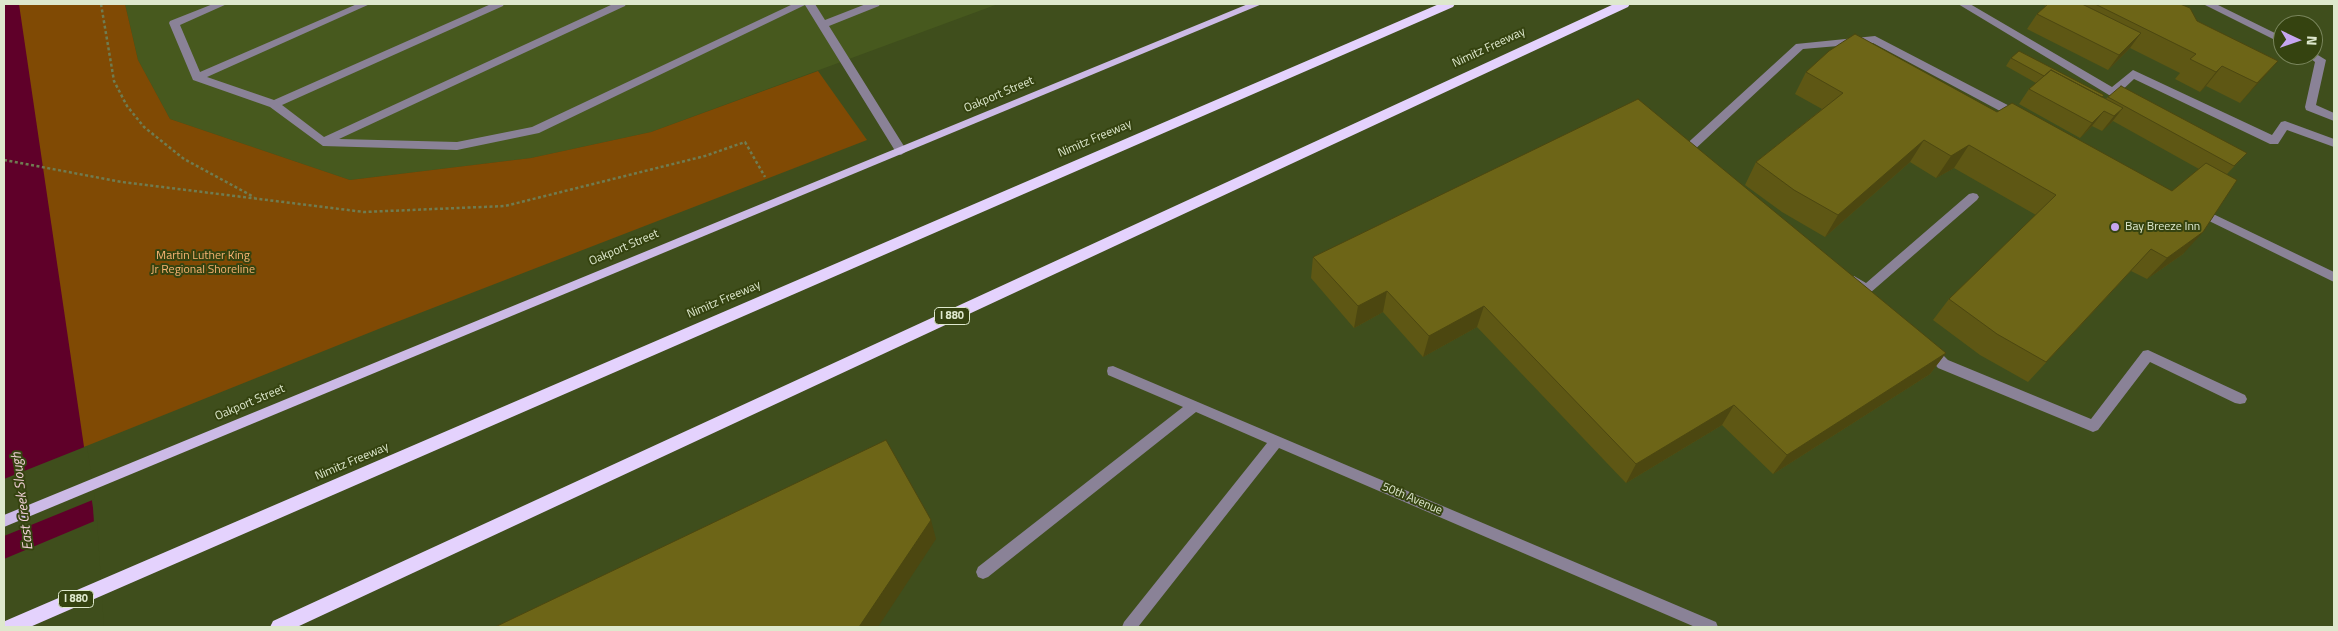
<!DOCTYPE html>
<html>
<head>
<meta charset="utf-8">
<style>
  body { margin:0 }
  #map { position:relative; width:2338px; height:631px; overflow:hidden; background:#3f4e1c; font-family:"Titillium Web",sans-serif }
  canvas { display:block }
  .frame { position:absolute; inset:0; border:5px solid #dee8cd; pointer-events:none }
  .north { position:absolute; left:2273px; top:15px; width:50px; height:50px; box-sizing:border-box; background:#354310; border:1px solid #79855c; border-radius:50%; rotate:93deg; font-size:14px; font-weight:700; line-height:20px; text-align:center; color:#dee8cd }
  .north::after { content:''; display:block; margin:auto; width:18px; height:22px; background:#c6a6f0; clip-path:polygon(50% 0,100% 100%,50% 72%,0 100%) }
</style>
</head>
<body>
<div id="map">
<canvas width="2338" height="631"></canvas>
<div class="frame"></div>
<div class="north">N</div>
</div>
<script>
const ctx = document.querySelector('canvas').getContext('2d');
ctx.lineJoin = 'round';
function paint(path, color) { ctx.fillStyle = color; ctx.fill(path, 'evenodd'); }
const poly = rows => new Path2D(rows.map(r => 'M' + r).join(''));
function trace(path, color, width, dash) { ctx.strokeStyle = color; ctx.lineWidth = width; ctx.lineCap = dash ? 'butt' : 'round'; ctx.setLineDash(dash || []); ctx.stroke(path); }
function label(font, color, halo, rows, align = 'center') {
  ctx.font = font + ' "Titillium Web",sans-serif'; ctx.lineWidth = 4; ctx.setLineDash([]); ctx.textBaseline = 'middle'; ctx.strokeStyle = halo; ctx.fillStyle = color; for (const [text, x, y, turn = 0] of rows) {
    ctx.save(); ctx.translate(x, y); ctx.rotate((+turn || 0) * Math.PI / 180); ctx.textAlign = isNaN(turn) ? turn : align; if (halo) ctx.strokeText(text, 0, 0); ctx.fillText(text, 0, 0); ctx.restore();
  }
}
paint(poly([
  [125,4,998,4,651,132,531,158,350,180,170,119,138,60]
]), '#47591e');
paint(poly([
  [4,4,125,4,138,60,170,119,350,180,531,158,651,132,818,71,867,140,381,328,4,479]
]), '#804a04');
paint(poly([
  [4,4,19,4,93,508,101,627,4,627]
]), '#5f0029');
paint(poly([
  [87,446,95,499,4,536,4,479],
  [97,520,104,627,4,627,4,559]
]), '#3f4e1c');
trace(poly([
  [101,4,114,81,127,106,144,127,184,159,254,197],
  [4,160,122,182,364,212,505,206,705,156,745,142,765,177]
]), '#6f7c51', 2.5, [3, 2.5]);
paint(poly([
  [213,4,227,4,180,25,200,72,357,4,370,4,207,77,274,100,491,4,504,4,503,6,282,105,324,137,613,4,626,4,625,6,339,139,457,142,532,127,793,4,815,4,825,20,866,4,880,4,879,6,829,26,907,151,901,155,897,154,805,5,539,133,457,150,323,146,270,107,193,80,169,23,170,21,213,4],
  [1958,4,1970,4,2112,87,2133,70,2272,135,2281,122,2285,121,2334,139,2334,147,2287,130,2278,144,2270,144,2134,79,2117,95,2109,95,1958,4],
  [2203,4,2216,4,2283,37,2283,44,2203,4],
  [1875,36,2023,113,2025,116,2019,120,2015,119,1873,43,1803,49,1692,152,1695,156,1693,159,1685,159,1681,155,1679,152,1681,149,1796,44,1875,36],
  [2313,52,2326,60,2316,105,2334,113,2334,121,2306,110,2305,107,2315,62,2306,55,2313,55,2313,52],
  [1973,193,1977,194,1979,197,1977,200,1870,293,1862,293,1850,284,1848,281,1850,278,1854,276,1866,283,1969,194,1973,193],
  [2209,212,2334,272,2334,282,2205,219,2203,216,2205,213,2209,212],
  [1929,345,1934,346,1948,360,2091,419,2143,351,2148,350,2245,395,2247,399,2245,403,2240,404,2235,403,2150,362,2098,430,2093,432,1938,368,1923,350,1924,346,1929,345],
  [1113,366,1716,622,1718,627,1695,627,1279,448,1138,627,1122,627,1124,622,1267,443,1196,412,988,577,983,579,978,577,976,572,978,567,1183,407,1108,375,1107,371,1108,367,1113,366]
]), '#8a8297');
paint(poly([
  [1248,4,1262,4,4,527,4,515,1248,4]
]), '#ccbae6');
paint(poly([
  [1439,4,1455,4,1453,7,30,627,4,627,5,621,1439,4],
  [1614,4,1630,4,1628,7,297,627,270,627,273,621,1614,4]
]), '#e4d2fd');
paint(poly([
  [2042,4,2180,4,2197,21,2278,61,2240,103,2206,86,2200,92,2175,79,2180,73,2130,48,2108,70,2027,29,2037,14,2046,6],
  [2011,58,2106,99,2108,97,2247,153,2227,174,2183,254,2147,279,2131,271,2028,382,1980,355,1933,320,1949,299,2036,215,1954,168,1936,178,1910,162,1825,237,1782,212,1745,185,1756,162,1822,109,1795,94,1806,72,1997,112,2172,191,2199,169,2113,121,2102,131,2092,126,2080,138,2019,104,2029,89,2036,83,2006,66],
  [1313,257,1946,353,1930,374,1773,474,1722,425,1626,483,1477,327,1423,357,1383,312,1354,328,1311,278]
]), '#5e5714');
paint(poly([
  [2141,33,2130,48,2108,70,2119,55],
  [2278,61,2261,80,2240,103,2257,83],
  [2222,66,2206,86,2200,92,2216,72],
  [2123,108,2111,123,2102,131,2114,116],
  [2104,111,2092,126,2080,138,2092,123],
  [1924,140,1910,162,1825,237,1838,215],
  [1969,145,1954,168,1936,178,1951,156],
  [2203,232,2183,254,2147,279,2167,258],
  [1387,291,1383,312,1354,328,1358,306],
  [1484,306,1477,327,1423,357,1429,336],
  [1946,353,1930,374,1773,474,1787,455],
  [1734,405,1722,425,1626,483,1636,464],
  [931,520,936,539,878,627,859,627]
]), '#4c4710');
const building = poly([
  [2048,4,2082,4,2141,33,2119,55,2037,14,2048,4],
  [2095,4,2180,4,2190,8,2197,21,2278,61,2257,83,2222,66,2216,72,2190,59,2196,54,2095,4],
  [1855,34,1997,112,2012,103,2172,191,2206,163,2237,180,2203,232,2167,258,2151,249,2046,362,1997,334,1949,299,2056,195,1969,145,1951,156,1924,140,1838,215,1794,190,1756,162,1843,93,1806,72,1829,51,1855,34],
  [2019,51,2104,95,2102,97,2051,70,2044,76,2011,58,2019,51],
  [2051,70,2123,108,2114,116,2104,111,2092,123,2029,89,2051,70],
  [2121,86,2247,153,2234,166,2108,97,2121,86],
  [1638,99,1946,353,1787,455,1734,405,1636,464,1484,306,1429,336,1387,291,1358,306,1313,257,1638,99],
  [886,440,931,520,859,627,495,627,886,440]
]);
paint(building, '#6d6517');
trace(building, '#4c4710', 1);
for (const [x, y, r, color] of [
  [2115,227,5,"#c6a6f0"]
]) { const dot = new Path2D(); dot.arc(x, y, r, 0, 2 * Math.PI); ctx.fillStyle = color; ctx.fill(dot); trace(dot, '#354310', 2); }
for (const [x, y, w] of [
  [952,316,35],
  [76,599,35]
]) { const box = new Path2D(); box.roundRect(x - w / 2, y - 8.5, w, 17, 4); ctx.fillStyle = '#354310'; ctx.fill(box); trace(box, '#dee8cd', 1); }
label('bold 11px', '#dee8cd', null, [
  ["I 880",952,316],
  ["I 880",76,599]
]);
label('12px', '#dee8cd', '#354310', [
  ["Nimitz Freeway",1489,48,-25],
  ["Oakport Street",999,95,-23],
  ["Nimitz Freeway",1095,139,-23],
  ["Oakport Street",624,248,-23],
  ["Nimitz Freeway",724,300,-23],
  ["Oakport Street",250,403,-23],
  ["Nimitz Freeway",352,462,-23],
  ["50th Avenue",1412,499,23]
]);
label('12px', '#dee8cd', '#354310', [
  ["Bay Breeze Inn",2125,227]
], 'left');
label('12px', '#f7b372', '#354310', [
  ["Martin Luther King",203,256],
  ["Jr Regional Shoreline",203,270]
]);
label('italic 14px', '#f2d1d8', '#354310', [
  ["East Creek Slough",23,501,-97]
]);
</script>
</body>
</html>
